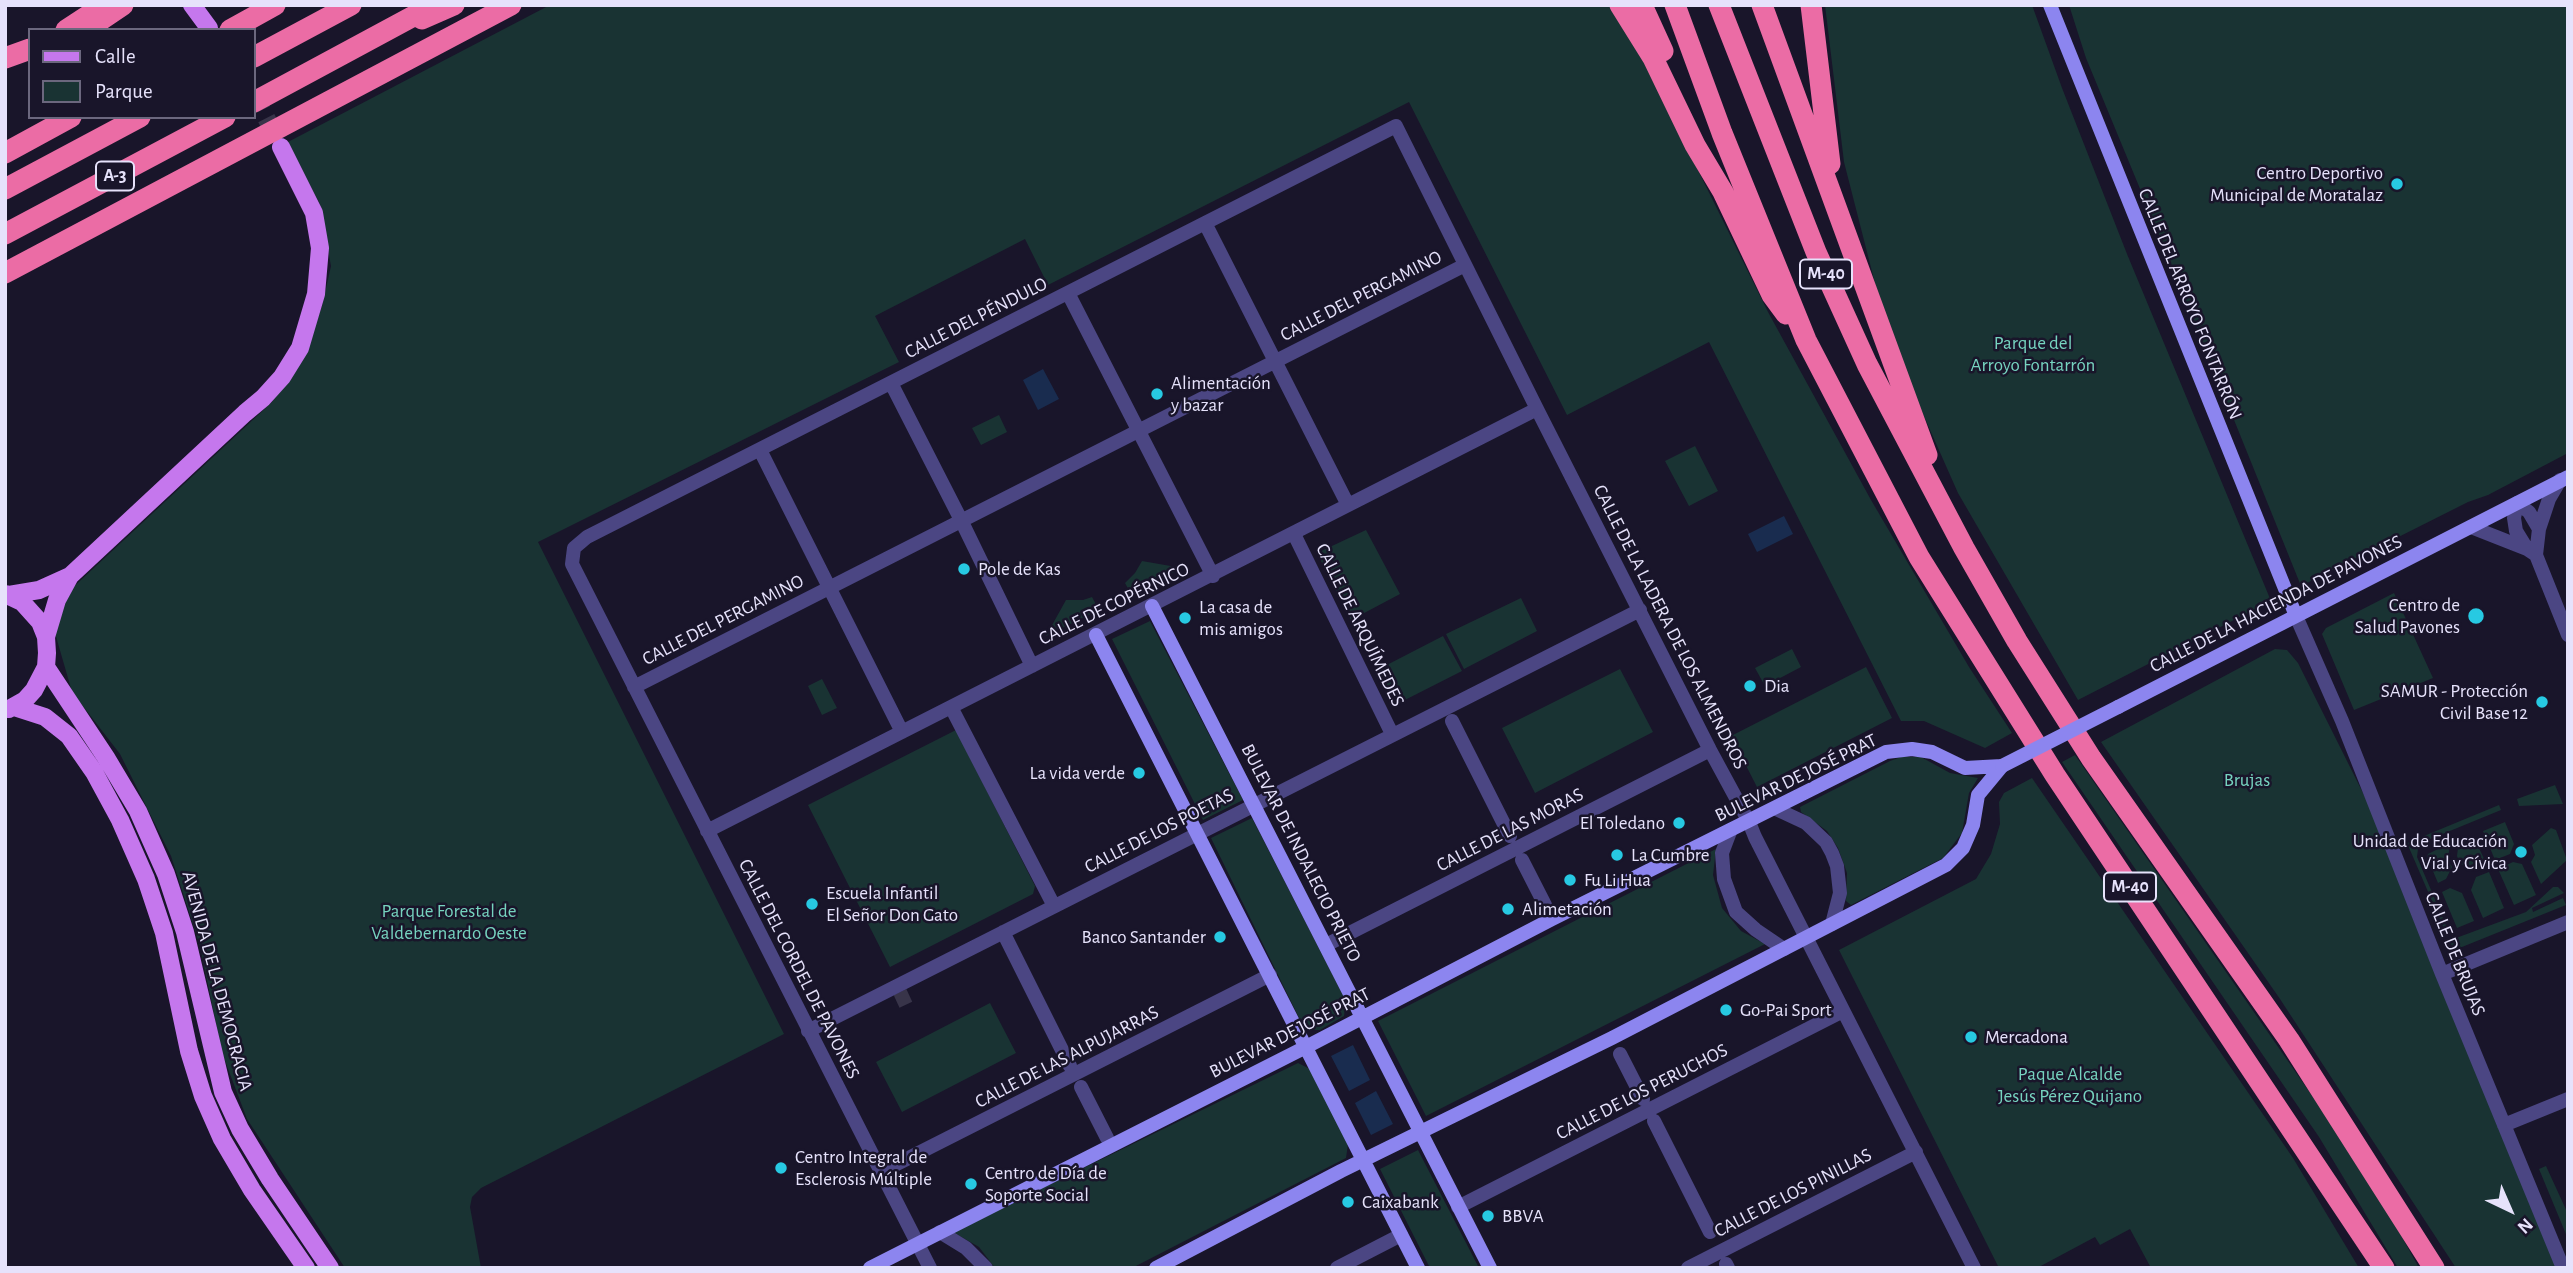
<!DOCTYPE html>
<html>
<head>
<meta charset="utf-8">
<style>
  body { margin:0 }
  #map { position:relative; width:2573px; height:1273px; overflow:hidden; background:#19152a; font-family:"Alegreya Sans",sans-serif }
  canvas { display:block }
  .frame { position:absolute; inset:0; border:7px solid #e6e2fb; pointer-events:none }
  .legend { position:absolute; left:28px; top:28px; width:228px; height:91px; box-sizing:border-box; background:#19152a; border:2px solid #6b677e; margin:0; padding:9px 12px; list-style:none; font-size:21px; color:#e6e2fb }
  .legend li { display:flex; align-items:center; gap:14px; height:35px }
  .legend b { width:35px; border:2px solid #6b677e }
  .north { position:absolute; left:2475px; top:1175px; width:70px; height:70px; -webkit-text-stroke:5px #19152a; paint-order:stroke; rotate:136deg; font-size:19px; font-weight:700; line-height:28px; text-align:center; color:#e6e2fb }
  .north::after { content:''; display:block; margin:auto; width:24px; height:32px; background:#e6e2fb; clip-path:polygon(50% 0,100% 100%,50% 72%,0 100%) }
</style>
</head>
<body>
<div id="map">
<canvas width="2573" height="1273"></canvas>
<div class="frame"></div>
<ul class="legend">
<li><b style="height:9px;background:#c577ed"></b>Calle</li>
<li><b style="height:19px;background:#193333"></b>Parque</li>
</ul>
<div class="north">N</div>
</div>
<script>
const ctx = document.querySelector('canvas').getContext('2d');
ctx.lineJoin = 'round';
function paint(path, color) { ctx.fillStyle = color; ctx.fill(path, 'evenodd'); }
const poly = rows => new Path2D(rows.map(r => 'M' + r).join(''));
function trace(path, color, width, dash) { ctx.strokeStyle = color; ctx.lineWidth = width; ctx.lineCap = dash ? 'butt' : 'round'; ctx.setLineDash(dash || []); ctx.stroke(path); }
function label(font, color, halo, rows, align = 'center') {
  ctx.font = font + ' "Alegreya Sans",sans-serif'; ctx.lineWidth = 5; ctx.setLineDash([]); ctx.textBaseline = 'middle'; ctx.strokeStyle = halo; ctx.fillStyle = color; for (const [text, x, y, turn = 0] of rows) {
    ctx.save(); ctx.translate(x, y); ctx.rotate((+turn || 0) * Math.PI / 180); ctx.textAlign = isNaN(turn) ? turn : align; if (halo) ctx.strokeText(text, 0, 0); ctx.fillText(text, 0, 0); ctx.restore();
  }
}
paint(poly([
  [550,5,1610,5,1646,65,1768,312,1871,500,1969,667,2012,733,1985,748,1924,721,1901,721,1709,342,1567,415,1409,102,1048,285,1025,239,875,316,899,362,538,542,784,1034,481,1188,472,1197,470,1207,481,1268,345,1268,247,1119,222,1053,200,946,171,856,120,754,72,692,55,633,67,593,272,402,307,348,322,306,331,266,319,202,286,143],
  [1825,5,2032,5,2062,88,2127,254,2271,601,2078,700,1958,493,1915,396,1878,295,1844,162],
  [2069,5,2568,5,2568,453,2488,495,2468,502,2301,586,2174,271,2086,58],
  [999,415,1007,432,981,445,972,428],
  [1695,446,1718,491,1689,506,1665,461],
  [1366,530,1400,594,1351,620,1317,553],
  [1142,561,1182,568,1131,594,1125,583,1135,573],
  [2394,593,2433,678,2354,710,2322,634,2326,628],
  [1092,597,1099,610,1046,636,1066,600,1083,600],
  [1521,598,1537,631,1464,669,1446,634],
  [1150,621,1243,800,1203,820,1112,639],
  [1443,636,1462,671,1397,704,1379,669],
  [1792,649,1801,667,1765,686,1755,668],
  [2275,649,2287,650,2298,663,2370,807,2557,1268,2456,1268,2280,999,2101,742],
  [1866,667,1892,718,1757,787,1731,736],
  [1620,669,1653,732,1535,793,1502,728],
  [822,679,837,708,822,715,808,686],
  [956,730,1035,886,1033,894,890,967,808,805],
  [2075,755,2322,1110,2397,1228,2419,1268,2398,1268,2319,1137,2062,762],
  [1901,757,1921,757,1950,773,1978,778,1969,793,1962,833,1943,858,1851,905,1846,901,1847,873,1838,848,1827,831,1801,812,1800,807,1890,761],
  [2032,778,2293,1158,2359,1268,2151,1268,2130,1229,2100,1245,2095,1237,2037,1268,1999,1268,1839,950,1976,879,1991,854,2000,824,1999,802,2004,793],
  [2555,785,2563,804,2519,806,2517,799],
  [2499,805,2501,810,2423,842,2418,849,2417,857,2448,930,2445,931,2407,843],
  [1252,818,1346,1001,1344,1016,1320,1030,1313,1030,1302,1024,1211,838],
  [2505,822,2514,844,2510,854,2495,860,2483,831],
  [2551,828,2556,830,2567,860,2541,884,2531,862,2535,855,2532,845],
  [2468,841,2478,846,2486,863,2472,869,2460,864,2457,856,2458,848],
  [2450,843,2448,859,2452,867,2446,879,2438,883,2427,857,2428,854],
  [1716,849,1713,875,1722,908,1741,931,1765,944,1426,1116,1378,1021],
  [2513,862,2522,864,2536,895,2514,905,2498,869],
  [2489,872,2504,908,2483,918,2471,890,2476,877],
  [2553,887,2558,887,2564,893,2532,908,2533,912,2563,898,2566,905,2457,949,2449,943,2448,941,2526,912],
  [2450,888,2462,893,2474,921,2457,928,2442,892],
  [990,1003,1016,1053,902,1112,876,1062],
  [1298,1063,1310,1069,1348,1144,1346,1158,1132,1268,995,1268,979,1247,953,1232],
  [1418,1150,1479,1268,1430,1268,1380,1169],
  [2546,1166,2568,1214,2568,1239,2539,1169]
]), '#193333');
paint(poly([
  [1043,369,1059,399,1038,410,1023,380],
  [1784,516,1793,534,1757,552,1748,534],
  [1353,1045,1370,1080,1349,1091,1331,1056],
  [1376,1091,1393,1124,1371,1135,1355,1103]
]), '#192c4f');
trace(poly([
  [900,992,906,1005]
]), '#383449', 14, [14, 7]);
trace(poly([
  [254,94,278,141]
]), '#383449', 18, [18, 9]);
trace(poly([
  [1205,223,1348,505],
  [1068,293,1213,576],
  [891,383,961,520,1032,666],
  [760,450,902,732],
  [2560,480,2549,499,2539,529,2536,555,2568,635],
  [2471,527,2527,549],
  [1294,534,1392,734],
  [2536,555,2527,549,2516,531,2514,518,2517,503,2529,512,2539,529],
  [2296,616,2342,721,2442,974,2563,1268],
  [634,687,1465,265],
  [951,707,1054,906],
  [1452,721,1510,836],
  [1776,809,1806,823,1826,842,1832,853,1837,866,1840,893,1832,924],
  [707,831,1537,409],
  [1730,832,1722,853,1724,879,1736,912,1756,930,1784,949],
  [1522,860,1545,905],
  [1003,932,1070,1066],
  [1326,945,1710,750],
  [2442,974,2568,922],
  [808,1031,1640,610],
  [1620,1054,1643,1099],
  [1081,1087,1107,1138],
  [1654,1121,1710,1232],
  [2504,1125,2568,1099],
  [881,1172,1270,975],
  [1458,1207,1843,1011],
  [940,1232,966,1248,986,1268],
  [1726,1264,1728,1268],
  [930,1268,572,564,574,548,587,537,1396,126,1537,409,1710,750,1749,822,1755,837,1974,1268],
  [1337,1268,1401,1235],
  [1688,1268,1916,1152]
]), '#4b4683', 14);
trace(poly([
  [2050,5,2296,616],
  [1152,606,1490,1268],
  [1096,635,1418,1268],
  [2118,707,2568,477],
  [870,1268,1306,1047,1552,919,1886,752,1912,749,1932,752,1965,768,2002,766],
  [1156,1268,1341,1171,1612,1038,1946,865,1963,848,1973,825,1978,795,2002,766]
]), '#8c85ef', 14);
trace(poly([
  [192,5,209,28],
  [5,594,22,602,40,622,46,637,47,653,46,667,34,690,25,700,9,709],
  [9,595,39,590,70,576],
  [46,637,57,600,70,576,245,413,263,398,282,377,300,348,316,294,320,248,314,213,281,147],
  [46,667,107,759,138,811,166,874,185,932,223,1092,240,1129,270,1179,330,1268],
  [14,707,45,717,69,736,94,772,120,820,146,879,164,933,189,1051,203,1096,222,1139,252,1190,306,1268]
]), '#c577ed', 18);
trace(poly([
  [1620,5,1653,58,1695,145,1723,192,1772,295,1786,314],
  [1642,5,1663,51],
  [1675,5,1722,133,1806,340,1919,557,2055,775,2384,1268],
  [1719,5,1816,252,1867,364,1964,548,2017,641,2091,758,2289,1040,2434,1268],
  [1762,5,1927,455],
  [1811,5,1830,164],
  [422,19,454,5],
  [66,30,95,11],
  [86,30,123,5],
  [230,30,275,5],
  [254,57,351,5],
  [5,58,30,49],
  [254,102,434,5],
  [5,153,71,117],
  [5,189,140,117],
  [5,234,225,117],
  [5,273,511,5]
]), '#eb6ca5', 21);
trace(poly([
  [2002,766,2118,707]
]), '#8c85ef', 14);
for (const [x, y, r, color] of [
  [2397,184,7,"#27c9e2"],
  [1157,394,7,"#27c9e2"],
  [964,569,7,"#27c9e2"],
  [2476,616,9,"#27c9e2"],
  [1185,618,7,"#27c9e2"],
  [1750,686,7,"#27c9e2"],
  [2542,702,7,"#27c9e2"],
  [1139,773,7,"#27c9e2"],
  [1679,823,7,"#27c9e2"],
  [2521,852,7,"#27c9e2"],
  [1617,855,7,"#27c9e2"],
  [1570,880,7,"#27c9e2"],
  [812,904,7,"#27c9e2"],
  [1508,909,7,"#27c9e2"],
  [1220,937,7,"#27c9e2"],
  [1726,1010,7,"#27c9e2"],
  [1971,1037,7,"#27c9e2"],
  [781,1168,7,"#27c9e2"],
  [971,1184,7,"#27c9e2"],
  [1348,1202,7,"#27c9e2"],
  [1488,1216,7,"#27c9e2"]
]) { const dot = new Path2D(); dot.arc(x, y, r, 0, 2 * Math.PI); ctx.fillStyle = color; ctx.fill(dot); trace(dot, '#19152a', 2.5); }
for (const [x, y, w] of [
  [115,176,38],
  [1826,274,52],
  [2130,887,52]
]) { const box = new Path2D(); box.roundRect(x - w / 2, y - 14.5, w, 29, 5); ctx.fillStyle = '#19152a'; ctx.fill(box); trace(box, '#e6e2fb', 2); }
label('bold 18px', '#e6e2fb', null, [
  ["A-3",115,176],
  ["M-40",1826,274],
  ["M-40",2130,887]
]);
label('19px', '#e6e2fb', '#19152a', [
  ["Centro Deportivo",2383,173,"right"],
  ["Municipal de Moratalaz",2383,195,"right"],
  ["Alimentación",1171,383],
  ["y bazar",1171,405],
  ["Pole de Kas",978,569],
  ["Centro de",2460,605,"right"],
  ["Salud Pavones",2460,627,"right"],
  ["La casa de",1199,607],
  ["mis amigos",1199,629],
  ["Dia",1764,686],
  ["SAMUR - Protección",2528,691,"right"],
  ["Civil Base 12",2528,713,"right"],
  ["La vida verde",1125,773,"right"],
  ["El Toledano",1665,823,"right"],
  ["Unidad de Educación",2507,841,"right"],
  ["Vial y Cívica",2507,863,"right"],
  ["La Cumbre",1631,855],
  ["Fu Li Hua",1584,880],
  ["Escuela Infantil",826,893],
  ["El Señor Don Gato",826,915],
  ["Alimetación",1522,909],
  ["Banco Santander",1206,937,"right"],
  ["Go-Pai Sport",1740,1010],
  ["Mercadona",1985,1037],
  ["Centro Integral de",795,1157],
  ["Esclerosis Múltiple",795,1179],
  ["Centro de Día de",985,1173],
  ["Soporte Social",985,1195],
  ["Caixabank",1362,1202],
  ["BBVA",1502,1216]
], 'left');
label('19px', '#e6e2fb', '#19152a', [
  ["CALLE DEL PERGAMINO",1361,296,-27],
  ["CALLE DEL ARROYO FONTARRÓN",2190,304,68],
  ["CALLE DEL PÉNDULO",976,318,-27],
  ["CALLE DE COPÉRNICO",1114,604,-26],
  ["CALLE DE LA HACIENDA DE PAVONES",2276,604,-27],
  ["CALLE DEL PERGAMINO",723,620,-27],
  ["CALLE DE ARQUÍMEDES",1360,625,64],
  ["CALLE DE LA LADERA DE LOS ALMENDROS",1670,627,63],
  ["BULEVAR DE JOSÉ PRAT",1796,778,-26],
  ["CALLE DE LAS MORAS",1510,830,-27],
  ["CALLE DE LOS POETAS",1159,831,-27],
  ["BULEVAR DE INDALECIO PRIETO",1301,853,63],
  ["CALLE DE BRUJAS",2455,954,68],
  ["CALLE DEL CORDEL DE PAVONES",799,969,63],
  ["AVENIDA DE LA DEMOCRACIA",217,981,75],
  ["BULEVAR DE JOSÉ PRAT",1290,1033,-27],
  ["CALLE DE LAS ALPUJARRAS",1067,1057,-27],
  ["CALLE DE LOS PERUCHOS",1642,1092,-27],
  ["CALLE DE LOS PINILLAS",1793,1193,-27]
]);
label('19px', '#76d3bf', '#19152a', [
  ["Parque del",2033,343],
  ["Arroyo Fontarrón",2033,365],
  ["Brujas",2247,780],
  ["Parque Forestal de",449,911],
  ["Valdebernardo Oeste",449,933],
  ["Paque Alcalde",2070,1074],
  ["Jesús Pérez Quijano",2070,1096]
]);
</script>
</body>
</html>
